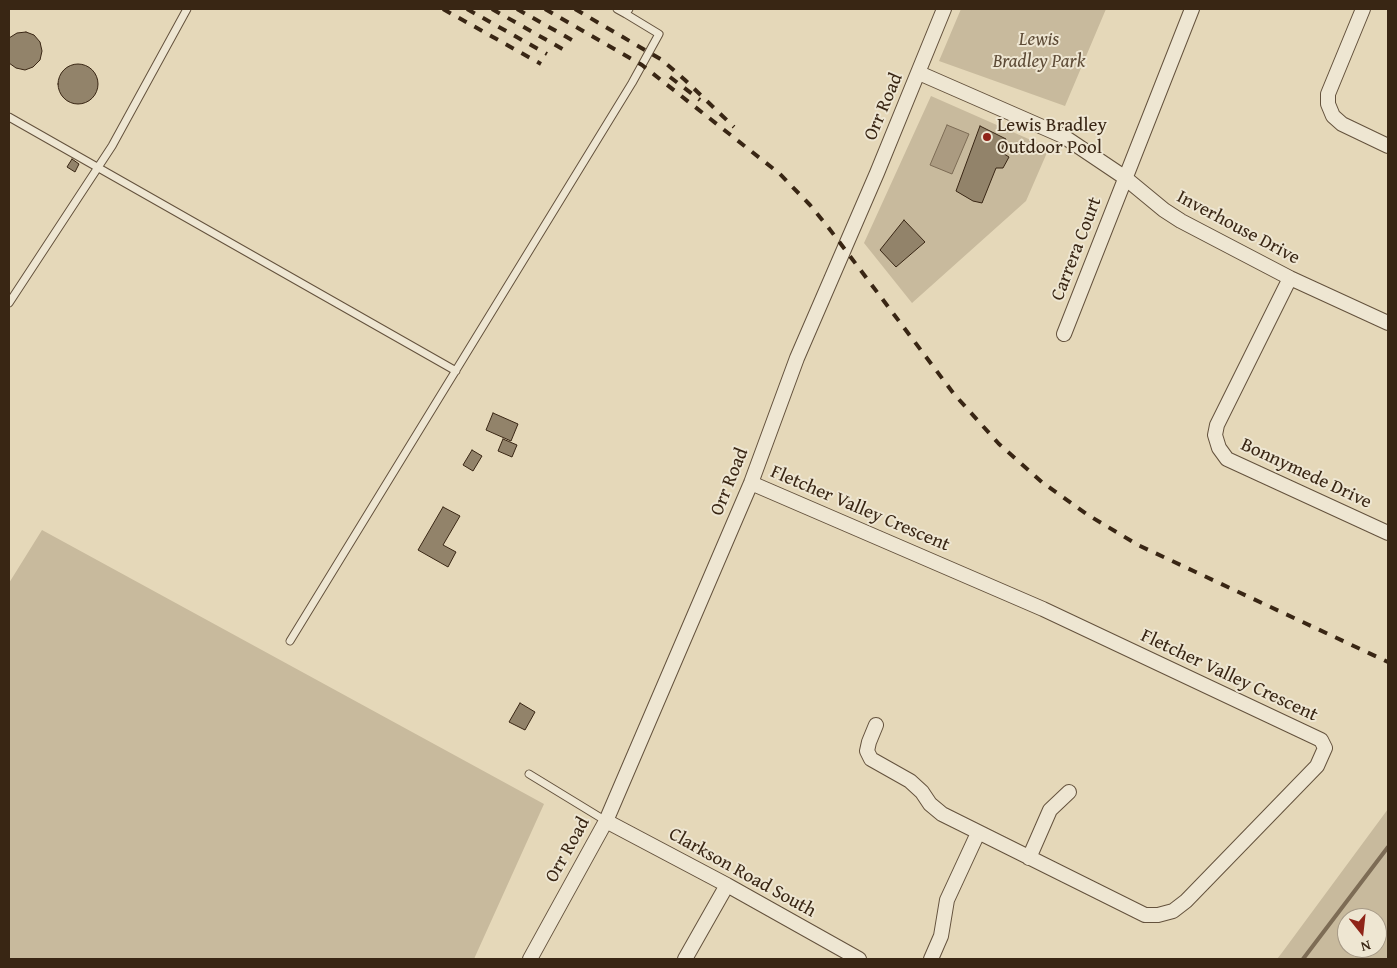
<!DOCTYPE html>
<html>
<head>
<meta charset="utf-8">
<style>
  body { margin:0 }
  #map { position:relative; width:1397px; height:968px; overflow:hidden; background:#e5d8b9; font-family:"Gentium Book Plus",serif }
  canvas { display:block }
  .frame { position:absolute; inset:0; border:10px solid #392614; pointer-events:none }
  .north { position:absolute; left:1337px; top:908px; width:50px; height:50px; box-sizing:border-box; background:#eee6d2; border:1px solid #a69986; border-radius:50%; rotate:164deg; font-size:14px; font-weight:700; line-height:20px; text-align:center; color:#392614 }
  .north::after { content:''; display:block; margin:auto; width:18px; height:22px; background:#8f2418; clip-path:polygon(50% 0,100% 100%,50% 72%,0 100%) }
</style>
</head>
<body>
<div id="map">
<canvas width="1397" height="968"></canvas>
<div class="frame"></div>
<div class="north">N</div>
</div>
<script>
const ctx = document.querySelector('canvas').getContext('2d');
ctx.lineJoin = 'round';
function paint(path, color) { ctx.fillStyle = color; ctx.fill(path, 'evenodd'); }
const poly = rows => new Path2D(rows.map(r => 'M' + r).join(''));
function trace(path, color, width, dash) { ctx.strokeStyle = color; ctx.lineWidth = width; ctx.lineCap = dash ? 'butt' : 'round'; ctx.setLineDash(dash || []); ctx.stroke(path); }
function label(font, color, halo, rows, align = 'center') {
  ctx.font = font + ' "Gentium Book Plus",serif'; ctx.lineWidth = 4; ctx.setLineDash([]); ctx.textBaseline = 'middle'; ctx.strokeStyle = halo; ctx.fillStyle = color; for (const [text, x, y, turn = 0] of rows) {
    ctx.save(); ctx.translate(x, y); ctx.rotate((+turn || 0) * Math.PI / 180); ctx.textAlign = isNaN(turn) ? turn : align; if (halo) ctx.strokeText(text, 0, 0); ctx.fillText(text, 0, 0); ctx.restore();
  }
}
paint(poly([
  [961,9,1106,9,1065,106,939,61],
  [931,96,1049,148,1026,201,912,303,864,243],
  [42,530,544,804,474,959,9,959,9,583],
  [1388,809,1388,959,1277,959,1281,954],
  [1347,918,1377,918,1377,948,1347,948]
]), '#c8ba9d');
const water = poly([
  [947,125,969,134,952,174,930,165,947,125]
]);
paint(water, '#ab9b81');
trace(water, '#7d6c55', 1);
trace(poly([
  [1303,959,1388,847]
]), '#7d6c55', 4);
const building = poly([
  [26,32,34,35,40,42,42,51,40,60,33,67,25,70,16,68,9,63,9,38,17,33,26,32],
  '58 84a20 20 0 1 1 40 0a20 20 0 1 1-40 0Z',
  [980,126,1006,139,1001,152,1009,157,1003,168,996,168,982,203,973,201,956,191,980,126],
  [72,159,79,164,75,172,67,167,72,159],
  [904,220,925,242,896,267,880,250,904,220],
  [493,413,518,424,511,441,486,430,493,413],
  [503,439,517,445,512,457,498,451,503,439],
  [472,450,482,456,473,471,463,465,472,450],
  [443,507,460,516,443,545,456,552,448,567,418,550,443,507],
  [520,703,535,712,525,730,509,722,520,703]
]);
paint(building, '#92836a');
trace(building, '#392614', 1);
const service = poly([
  [617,9,626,14,629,9],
  [9,117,456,371],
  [9,303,112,146,187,9],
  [290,641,632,83,659,34,626,14],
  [529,774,606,821]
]);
const minor = poly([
  [1363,9,1328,94,1328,104,1333,116,1342,124,1388,146],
  [919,73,1063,136,1124,177,1164,210,1181,221,1290,278,1388,323],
  [1290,278,1217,425,1215,435,1219,448,1227,459,1388,533],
  [1064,334,1192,9],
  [751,483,1043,609,1321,740,1325,748,1317,766,1186,901,1173,911,1158,915,1145,915,942,814,930,804,922,792,910,781,871,759,867,751,869,742,876,725],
  [606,821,727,885,859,959],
  [1029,858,1050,810,1069,792],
  [530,959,606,821,751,483,797,358,877,173,944,9],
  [685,959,727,885],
  [931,959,941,936,947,900,978,833]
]);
trace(service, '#64523d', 9);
trace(minor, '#64523d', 16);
trace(service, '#eee6d2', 7);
trace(minor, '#eee6d2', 14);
trace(poly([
  [443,9,541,64],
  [467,9,547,54],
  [492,9,566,51],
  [517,9,572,40],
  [545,9,642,65,780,174,810,205,828,227,954,394,999,444,1043,483,1088,515,1138,545,1388,662],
  [575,9,662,60,685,80,734,127],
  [670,77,700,100]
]), '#392614', 4, [9, 9]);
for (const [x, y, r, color] of [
  [987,137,5,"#8f2418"]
]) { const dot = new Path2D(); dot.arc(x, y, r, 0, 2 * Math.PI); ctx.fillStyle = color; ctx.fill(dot); trace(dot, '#eee6d2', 2); }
label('italic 19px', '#5d4b36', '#eee6d2', [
  ["Lewis",1039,40],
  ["Bradley Park",1039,62]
]);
label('19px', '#392614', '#eee6d2', [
  ["Orr Road",884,107,-67],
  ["Inverhouse Drive",1238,228,28],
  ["Carrera Court",1077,249,-69],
  ["Bonnymede Drive",1306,474,25],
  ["Orr Road",730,482,-68],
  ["Fletcher Valley Crescent",860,509,23],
  ["Fletcher Valley Crescent",1229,676,25],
  ["Orr Road",568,850,-61],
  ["Clarkson Road South",742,873,29]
]);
label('19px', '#392614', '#eee6d2', [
  ["Lewis Bradley",997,126],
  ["Outdoor Pool",997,148]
], 'left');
</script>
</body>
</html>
